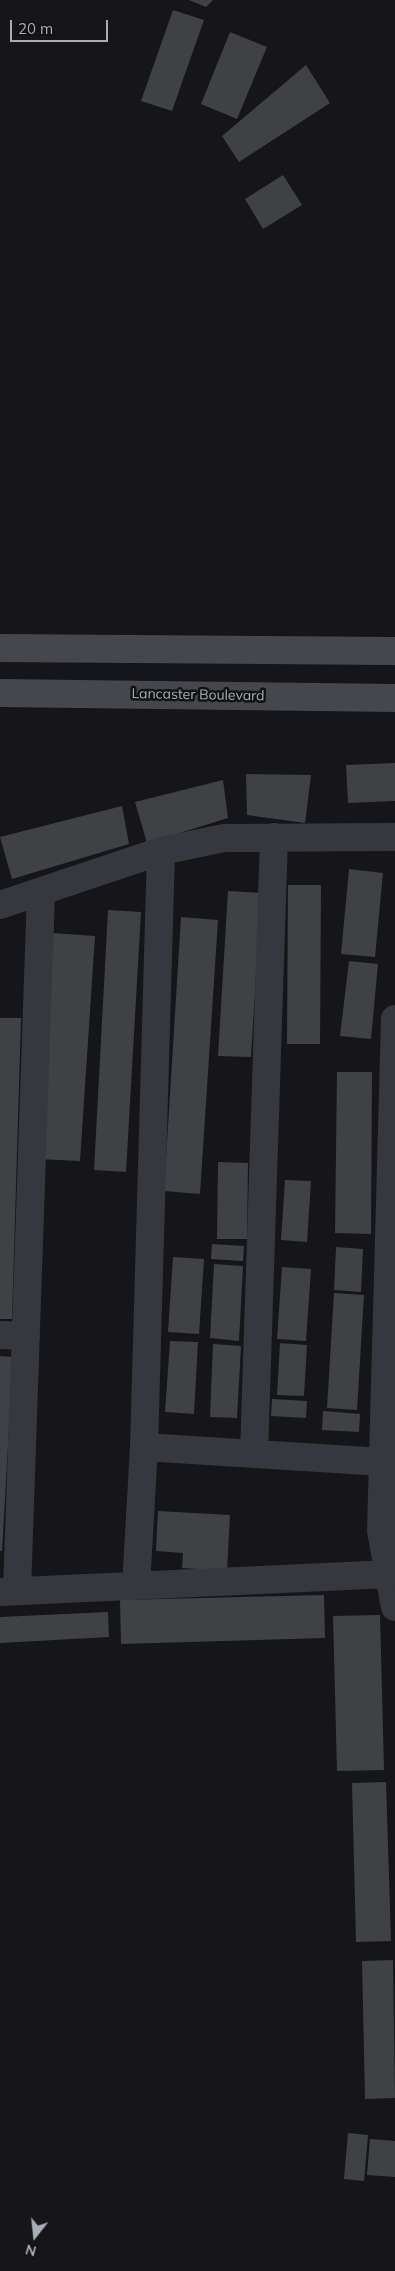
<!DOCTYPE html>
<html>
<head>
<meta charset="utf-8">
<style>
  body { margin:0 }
  #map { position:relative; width:395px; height:2271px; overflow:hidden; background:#161618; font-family:Mulish,sans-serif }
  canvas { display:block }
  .north { position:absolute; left:10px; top:2211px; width:50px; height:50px; -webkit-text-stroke:4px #111113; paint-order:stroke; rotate:196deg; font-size:14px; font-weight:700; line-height:20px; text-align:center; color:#a8adb8 }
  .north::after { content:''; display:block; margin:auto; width:18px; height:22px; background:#a8adb8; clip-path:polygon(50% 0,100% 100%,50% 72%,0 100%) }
  .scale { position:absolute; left:10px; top:20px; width:98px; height:22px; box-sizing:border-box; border:2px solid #a8adb8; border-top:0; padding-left:6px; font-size:15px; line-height:18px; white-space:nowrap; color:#a8adb8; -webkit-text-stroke:4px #111113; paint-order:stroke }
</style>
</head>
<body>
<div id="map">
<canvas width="395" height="2271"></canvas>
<div class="north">N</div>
<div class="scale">20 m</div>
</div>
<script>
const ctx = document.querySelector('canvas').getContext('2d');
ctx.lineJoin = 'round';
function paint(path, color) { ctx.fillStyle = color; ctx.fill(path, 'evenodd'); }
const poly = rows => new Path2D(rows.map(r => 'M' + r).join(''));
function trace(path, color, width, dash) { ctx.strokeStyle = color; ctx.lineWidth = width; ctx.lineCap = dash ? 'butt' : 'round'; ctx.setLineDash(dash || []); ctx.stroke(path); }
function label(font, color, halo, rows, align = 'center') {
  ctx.font = font + ' Mulish,sans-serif'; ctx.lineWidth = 5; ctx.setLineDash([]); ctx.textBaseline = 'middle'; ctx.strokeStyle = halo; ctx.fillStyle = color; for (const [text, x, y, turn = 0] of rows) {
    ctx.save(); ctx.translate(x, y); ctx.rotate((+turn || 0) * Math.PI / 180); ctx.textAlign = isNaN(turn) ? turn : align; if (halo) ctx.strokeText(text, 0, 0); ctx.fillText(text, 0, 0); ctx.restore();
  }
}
paint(poly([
  [189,0,213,0,206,7],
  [173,10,204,20,172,111,141,101],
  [230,32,267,47,237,119,201,104],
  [306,65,330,103,239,162,222,136],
  [283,175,302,205,263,229,245,199],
  [395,763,395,801,348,803,346,765],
  [246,774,311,775,305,823,247,815],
  [223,780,228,818,147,843,135,802],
  [122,806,129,844,12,879,0,837],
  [349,869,383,873,375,957,341,954],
  [288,885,321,885,320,1044,287,1044],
  [228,891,261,893,251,1057,218,1056],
  [108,910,141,912,126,1172,94,1170],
  [181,917,218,920,200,1194,164,1191],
  [52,933,95,936,80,1161,37,1159],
  [349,961,378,964,371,1039,340,1036],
  [0,1018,21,1018,12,1319,0,1319],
  [337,1072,372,1072,371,1234,335,1233],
  [218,1162,248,1163,247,1239,217,1239],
  [285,1180,311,1181,307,1242,281,1240],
  [212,1244,244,1246,243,1261,211,1259],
  [336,1247,363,1249,361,1292,334,1290],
  [173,1257,204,1259,199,1334,168,1332],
  [214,1264,243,1266,239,1341,210,1338],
  [282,1267,311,1269,306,1341,277,1339],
  [334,1293,364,1295,357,1410,327,1408],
  [170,1341,198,1342,194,1414,165,1412],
  [280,1343,307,1345,304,1396,277,1395],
  [213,1344,241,1346,237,1418,210,1417],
  [0,1356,13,1357,2,1551,0,1551],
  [272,1399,307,1401,306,1418,271,1416],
  [323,1411,360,1414,359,1432,322,1430],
  [158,1511,230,1515,227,1571,182,1568,183,1553,156,1551],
  [324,1595,325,1638,121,1644,120,1600],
  [108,1612,109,1637,0,1643,0,1617],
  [380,1615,384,1770,337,1771,333,1616],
  [386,1782,391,1941,356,1942,352,1783],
  [393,1960,395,2098,365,2099,362,1961],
  [348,2133,368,2135,364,2181,344,2179],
  [370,2139,395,2141,395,2177,367,2175]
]), '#404145');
trace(poly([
  [0,905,161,851,224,838,395,837],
  [395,1019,381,1531,395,1607],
  [0,1335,26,1336],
  [144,1447,383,1462],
  [254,1454,274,837],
  [136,1586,144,1447,161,851],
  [17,1591,41,892],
  [0,1592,390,1574]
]), '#37383d', 28);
trace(poly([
  [0,648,395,651],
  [0,693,395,698]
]), '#45474d', 28);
label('14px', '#a8adb8', '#111113', [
  ["Lancaster Boulevard",198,695,1]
]);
</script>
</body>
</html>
